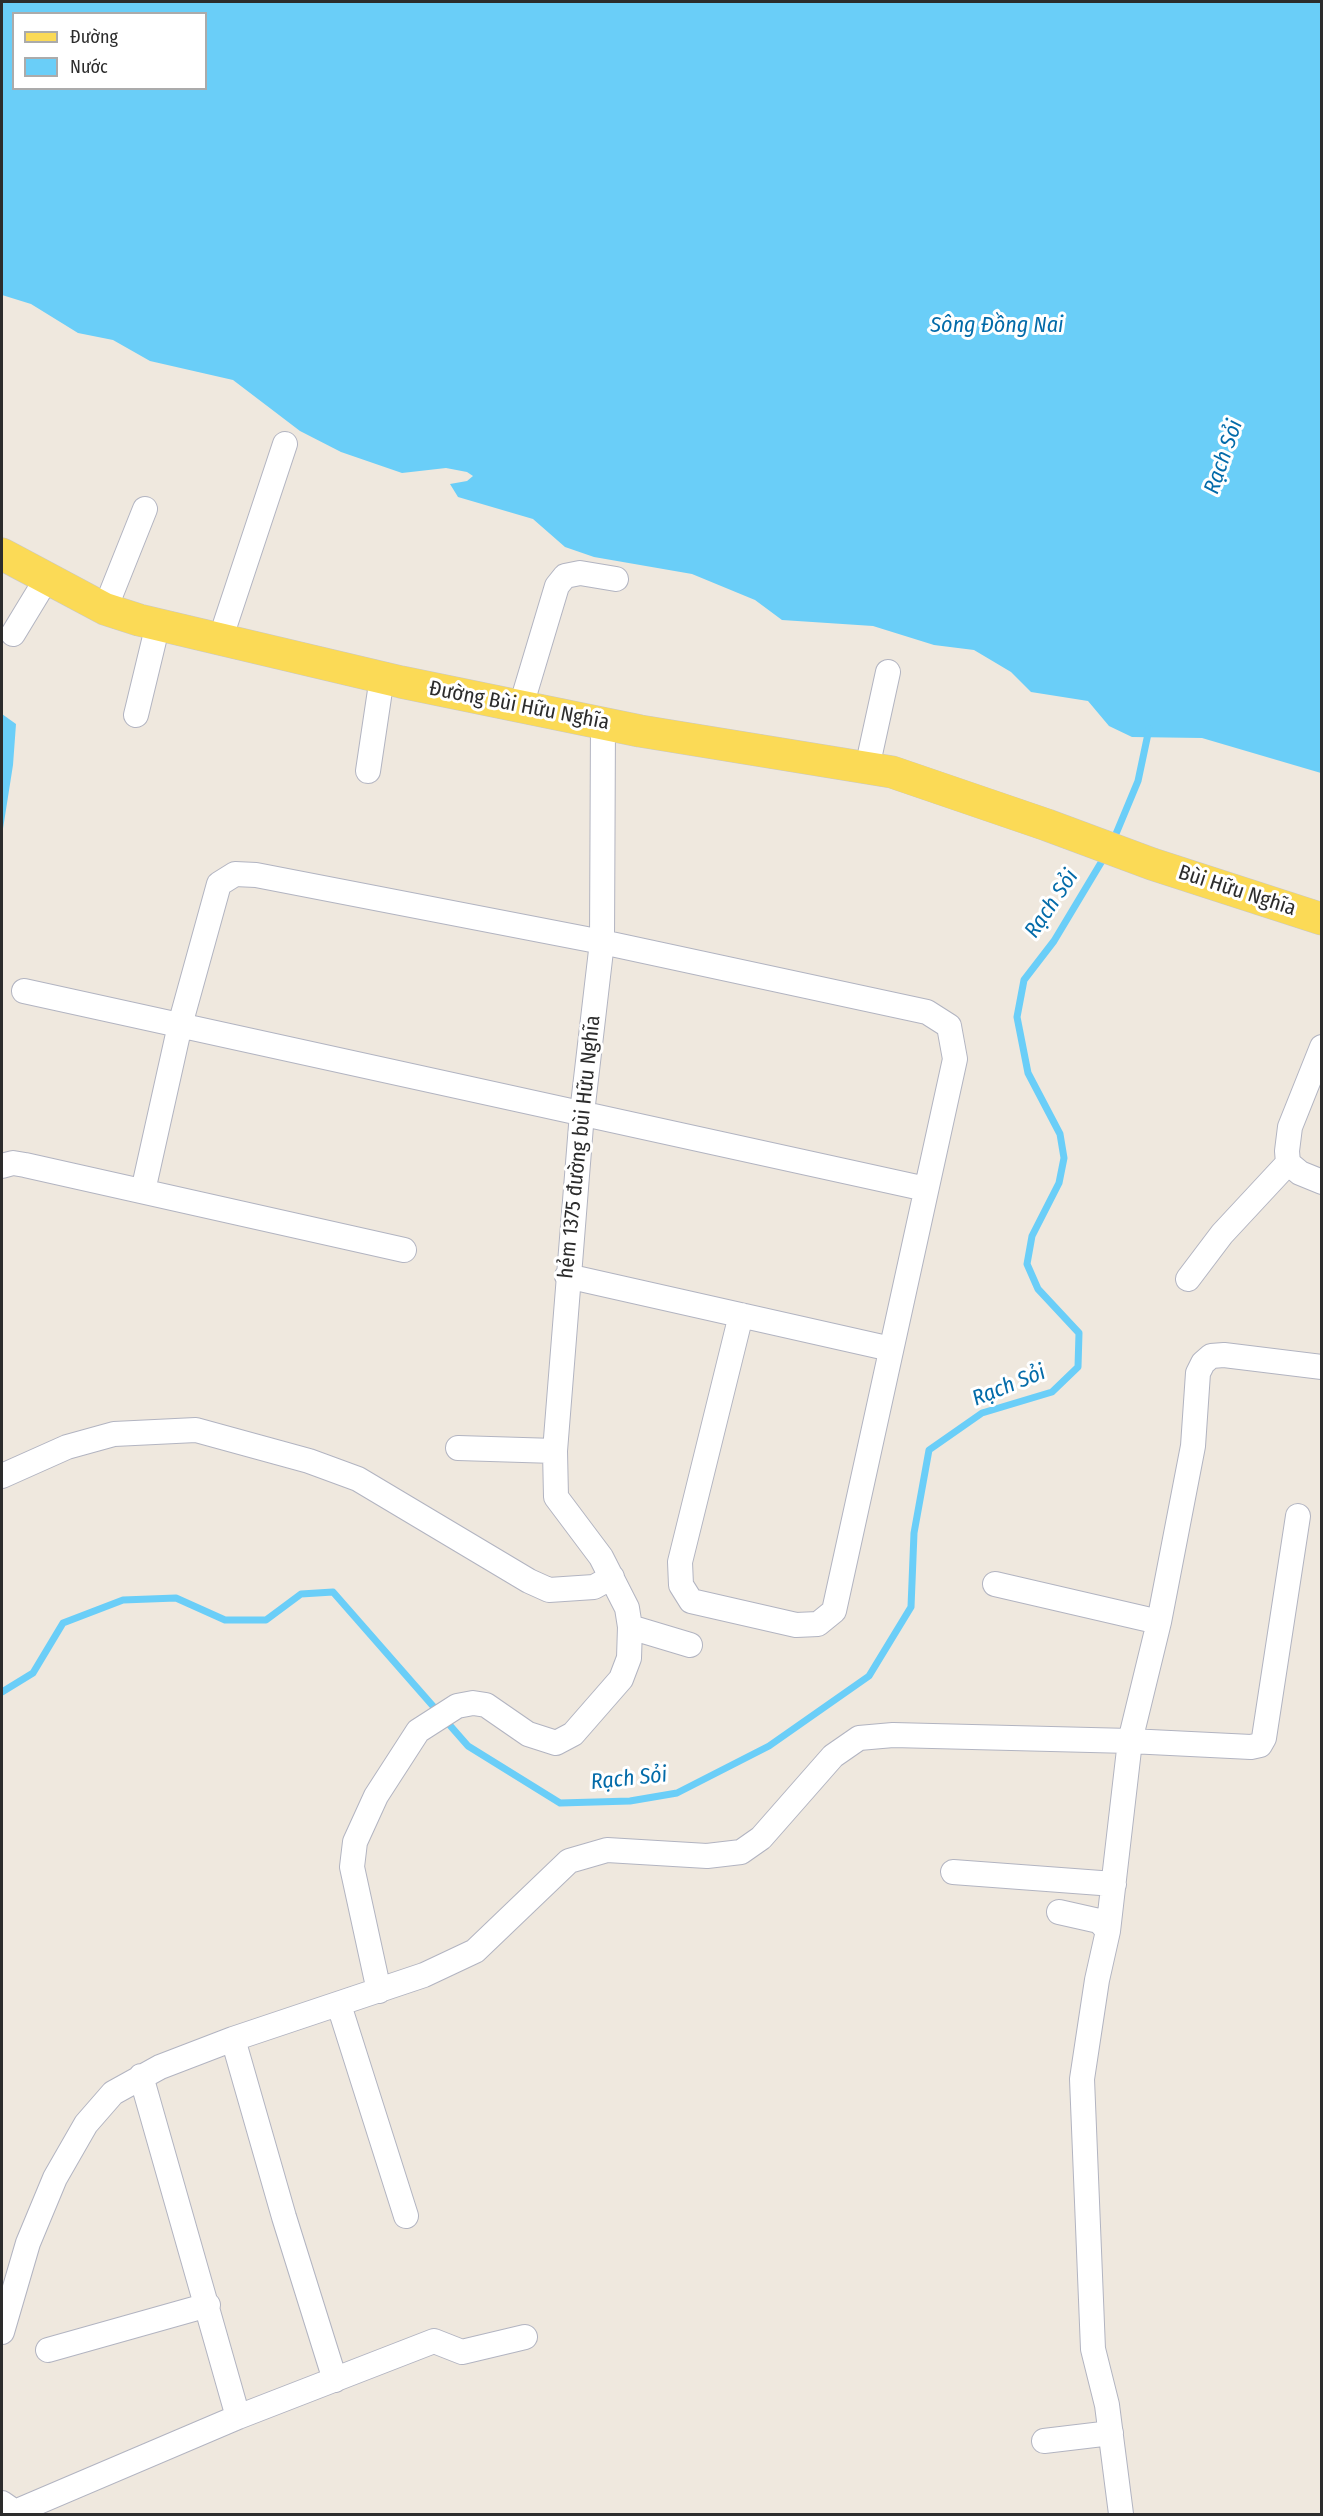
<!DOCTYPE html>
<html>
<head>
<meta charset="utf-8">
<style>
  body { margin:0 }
  #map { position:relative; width:1323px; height:2516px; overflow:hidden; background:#efe8de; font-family:"Fira Sans Condensed",sans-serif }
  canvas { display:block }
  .frame { position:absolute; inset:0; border:3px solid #2c2c2c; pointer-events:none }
  .legend { position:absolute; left:12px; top:12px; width:195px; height:78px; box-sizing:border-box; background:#fff; border:2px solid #ababab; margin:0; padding:8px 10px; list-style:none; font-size:18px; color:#2c2c2c }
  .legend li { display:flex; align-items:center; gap:12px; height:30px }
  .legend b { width:30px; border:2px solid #ababab }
</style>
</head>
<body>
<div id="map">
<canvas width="1323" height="2516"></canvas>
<div class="frame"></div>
<ul class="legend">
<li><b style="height:8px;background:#fbda56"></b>Đường</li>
<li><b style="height:16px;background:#6acef8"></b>Nước</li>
</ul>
</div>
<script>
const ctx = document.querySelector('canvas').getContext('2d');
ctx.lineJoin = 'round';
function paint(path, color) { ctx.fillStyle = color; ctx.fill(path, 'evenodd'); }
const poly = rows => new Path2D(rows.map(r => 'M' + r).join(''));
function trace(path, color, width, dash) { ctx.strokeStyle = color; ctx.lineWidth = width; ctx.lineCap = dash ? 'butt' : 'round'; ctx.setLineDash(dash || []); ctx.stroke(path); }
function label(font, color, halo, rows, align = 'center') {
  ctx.font = font + ' "Fira Sans Condensed",sans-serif'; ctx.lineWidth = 6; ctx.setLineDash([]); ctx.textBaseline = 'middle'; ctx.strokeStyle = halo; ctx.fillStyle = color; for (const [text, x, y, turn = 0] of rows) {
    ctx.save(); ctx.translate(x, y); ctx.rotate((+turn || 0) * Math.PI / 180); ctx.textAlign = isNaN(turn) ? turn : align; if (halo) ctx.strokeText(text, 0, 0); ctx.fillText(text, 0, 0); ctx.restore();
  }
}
paint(poly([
  [2,2,1321,2,1321,773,1202,738,1132,737,1109,726,1088,701,1031,692,1011,672,974,650,934,645,873,626,782,620,755,600,692,574,594,557,565,547,533,519,458,497,450,484,467,481,473,476,467,472,446,468,402,473,341,452,300,431,233,380,150,361,113,340,78,333,31,304,2,295],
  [14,14,206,14,206,88,14,88],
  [2,714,16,724,13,765,2,835]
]), '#6acef8');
trace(poly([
  [1113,841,1138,781,1149,729],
  [2,1692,33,1673,63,1623,123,1600,176,1598,225,1620,266,1620,301,1594,333,1592,468,1746,560,1803,630,1801,677,1793,769,1746,869,1676,911,1607,914,1533,929,1450,982,1413,1052,1392,1078,1367,1079,1333,1038,1289,1027,1264,1032,1236,1059,1183,1064,1158,1060,1134,1028,1073,1017,1017,1024,980,1054,941,1105,856]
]), '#6acef8', 7);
const minor = poly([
  [105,609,145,509],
  [13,634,47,578],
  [221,637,285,444],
  [521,706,557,586,565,576,580,573,616,579],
  [136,715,158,624],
  [867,768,888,672],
  [368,771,382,677],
  [24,991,926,1189],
  [1322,1047,1290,1127,1287,1151,1288,1163,1300,1173,1322,1182],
  [2,1166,13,1163,25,1165,404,1250],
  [143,1191,180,1025,219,884,235,874,256,875,602,942,927,1012,949,1026,955,1059,834,1611,818,1624,796,1625,691,1601,681,1585,680,1562,741,1315],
  [567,1276,891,1349],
  [1188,1279,1222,1234,1288,1163],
  [458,1448,555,1451],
  [2,1476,67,1447,114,1434,196,1430,309,1461,358,1479,529,1581,549,1590,594,1587,612,1577],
  [995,1584,1159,1622],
  [630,1627,690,1645],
  [953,1872,1114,1884],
  [1059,1912,1099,1921,1108,1931],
  [379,1991,352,1867,355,1842,376,1796,418,1731,457,1706,473,1703,486,1705,528,1734,556,1743,573,1734,621,1679,629,1658,630,1627,627,1608,601,1557,556,1497,555,1451,582,1113,602,942,603,723],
  [339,2005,406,2216],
  [233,2039,284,2217,335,2380],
  [141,2076,238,2417],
  [2,2332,28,2243,55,2178,86,2124,113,2093,160,2067,233,2039,424,1975,475,1951,569,1861,607,1850,707,1856,741,1852,761,1838,833,1756,859,1738,893,1735,1130,1741,1251,1747,1260,1745,1264,1738,1298,1516],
  [48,2350,208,2305],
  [1044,2441,1111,2433],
  [2,2503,15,2512,238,2417,434,2341,462,2352,525,2337],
  [1121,2514,1107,2405,1093,2349,1082,2079,1097,1980,1108,1931,1130,1741,1159,1622,1193,1446,1198,1373,1203,1363,1211,1356,1224,1355,1322,1367]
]);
const major = poly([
  [2,554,105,609,139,620,401,682,640,731,892,772,1047,825,1152,864,1322,919]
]);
trace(minor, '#b2b4c1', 26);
trace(major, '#c8c8c8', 33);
trace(minor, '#fff', 24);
trace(major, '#fbda56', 32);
label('21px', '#2c2c2c', '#fff', [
  ["Đường Bùi Hữu Nghĩa",519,706,11],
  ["Bùi Hữu Nghĩa",1237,891,18],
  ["hẻm 1375 đường bùi Hữu Nghĩa",580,1147,-84]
]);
label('italic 22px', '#036ba9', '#fff', [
  ["Sông Đồng Nai",997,326],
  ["Rạch Sỏi",1224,457,-71],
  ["Rạch Sỏi",1052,904,-56],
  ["Rạch Sỏi",1009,1386,-22],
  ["Rạch Sỏi",629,1779,-6]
]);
</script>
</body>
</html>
